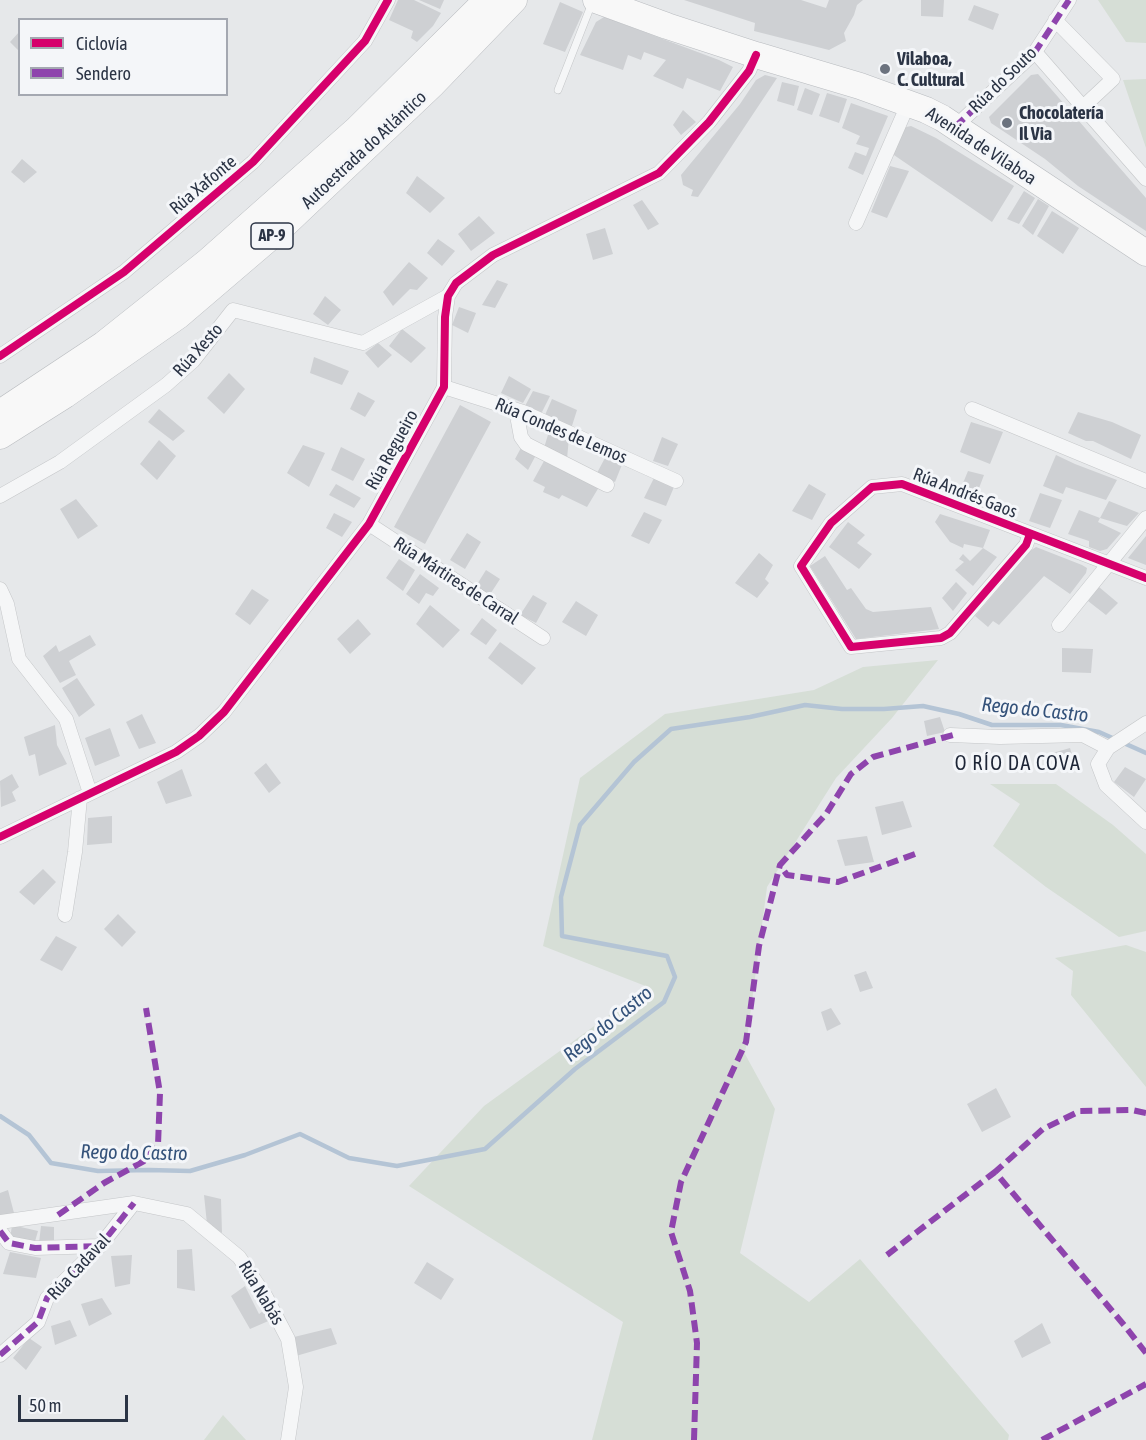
<!DOCTYPE html>
<html>
<head>
<meta charset="utf-8">
<style>
  body { margin:0 }
  #map { position:relative; width:1146px; height:1440px; overflow:hidden; background:#e6e8ea; font-family:"Asap Condensed",sans-serif }
  canvas { display:block }
  .legend { position:absolute; left:18px; top:18px; width:210px; height:78px; box-sizing:border-box; background:#f4f6f9; border:2px solid #a4a8b1; margin:0; padding:8px 10px; list-style:none; font-size:18px; color:#2b3445 }
  .legend li { display:flex; align-items:center; gap:12px; height:30px }
  .legend b { width:30px; border:2px solid #a4a8b1 }
  .scale { position:absolute; left:18px; top:1395px; width:110px; height:27px; box-sizing:border-box; border:3px solid #2b3445; border-top:0; padding-left:8px; font-size:18px; line-height:21px; white-space:nowrap; color:#2b3445; -webkit-text-stroke:4px #f4f6f9; paint-order:stroke }
</style>
</head>
<body>
<div id="map">
<canvas width="1146" height="1440"></canvas>
<ul class="legend">
<li><b style="height:8px;background:#d6006c"></b>Ciclovía</li>
<li><b style="height:8px;background:#8e44ad"></b>Sendero</li>
</ul>
<div class="scale">50 m</div>
</div>
<script>
const ctx = document.querySelector('canvas').getContext('2d');
ctx.lineJoin = 'round';
function paint(path, color) { ctx.fillStyle = color; ctx.fill(path, 'evenodd'); }
const poly = rows => new Path2D(rows.map(r => 'M' + r).join(''));
function trace(path, color, width, dash) { ctx.strokeStyle = color; ctx.lineWidth = width; ctx.lineCap = dash ? 'butt' : 'round'; ctx.setLineDash(dash || []); ctx.stroke(path); }
function label(font, color, halo, rows, align = 'center') {
  ctx.font = font + ' "Asap Condensed",sans-serif'; ctx.lineWidth = 6; ctx.setLineDash([]); ctx.textBaseline = 'middle'; ctx.strokeStyle = halo; ctx.fillStyle = color; for (const [text, x, y, turn = 0] of rows) {
    ctx.save(); ctx.translate(x, y); ctx.rotate((+turn || 0) * Math.PI / 180); ctx.textAlign = isNaN(turn) ? turn : align; if (halo) ctx.strokeText(text, 0, 0); ctx.fillText(text, 0, 0); ctx.restore();
  }
}
paint(poly([
  [1098,0,1146,0,1146,43,1126,42],
  [1146,79,1146,148,1123,80],
  [938,660,892,718,836,778,767,887,745,1054,775,1109,740,1253,809,1302,860,1259,1009,1435,1008,1440,592,1440,623,1322,409,1186,484,1106,648,987,543,946,580,778,665,714,814,690,863,667],
  [990,784,1056,784,1113,825,1146,854,1146,931,1119,937,1046,887,993,846,1020,804],
  [1126,945,1146,952,1146,1087,1071,995,1073,971,1055,958],
  [223,1415,246,1440,204,1440]
]), '#d6ded6');
trace(poly([
  [0,1116,29,1135,51,1163,98,1171,149,1170,190,1171,245,1155,300,1134,349,1158,397,1166,485,1149,575,1069,664,1002,675,977,667,956,562,936,561,897,580,825,634,762,671,729,750,717,805,705,842,709,884,709,923,706,959,714,992,725,1061,725,1099,732,1146,753]
]), '#b4c4d5', 4.5);
paint(poly([
  [398,0,414,0,441,13,433,26,417,42,411,38,413,31,389,20],
  [419,0,444,0,440,9],
  [684,0,801,0,826,8,829,0,863,0,857,5,854,15,844,33,846,41,829,50,754,31,755,23],
  [921,0,944,0,943,17,921,16],
  [560,2,583,12,565,52,543,44],
  [974,5,999,14,993,30,968,20],
  [604,17,719,60,733,67,720,91,687,78,683,89,653,76,666,60,644,52,641,60,628,55,623,70,580,55,596,22],
  [20,31,20,52,10,42],
  [1038,74,1146,198,1146,231,1078,186,1045,159,991,123,989,117,1031,75],
  [765,75,777,78,698,197,691,196,693,190,683,185,681,175,740,104,756,80],
  [782,82,799,86,794,106,777,101],
  [805,88,820,94,812,115,797,110],
  [827,93,847,99,839,123,819,116],
  [851,103,888,116,863,175,848,168,855,152,866,156,869,148,856,144,860,136,842,128],
  [683,110,696,122,681,135,673,125],
  [911,126,936,138,1014,186,992,222,891,153,902,128],
  [22,159,37,172,24,183,11,172],
  [890,166,909,171,887,218,871,212],
  [417,176,445,198,430,213,406,193],
  [1024,191,1035,198,1019,224,1007,219],
  [1038,199,1049,206,1033,235,1022,226],
  [642,200,659,224,648,230,633,205],
  [1052,211,1079,228,1063,254,1037,236],
  [479,216,495,233,471,251,458,234],
  [605,228,613,254,593,260,586,234],
  [438,239,455,251,442,266,427,253],
  [409,262,428,278,417,290,410,289,393,306,383,292],
  [497,280,508,284,495,308,482,305],
  [325,296,341,310,328,325,313,314],
  [459,307,476,313,468,333,452,325],
  [402,329,426,348,411,363,389,346],
  [378,343,392,355,378,368,365,353],
  [314,357,349,371,342,385,310,373],
  [229,373,245,389,224,414,207,398],
  [509,376,531,389,523,403,501,393],
  [533,391,550,396,541,414,525,406],
  [358,392,375,401,365,417,350,409],
  [552,399,577,410,571,429,545,415],
  [460,405,491,422,425,544,394,527],
  [159,409,185,431,173,441,148,422],
  [1078,412,1112,422,1141,435,1131,459,1093,441,1086,441,1068,433],
  [971,422,1003,432,990,464,960,452],
  [550,428,569,437,567,459,544,448],
  [662,437,678,444,668,466,653,461],
  [159,440,176,456,157,480,140,464],
  [303,445,325,453,309,487,287,473],
  [522,446,536,455,528,470,515,459],
  [341,447,365,459,353,481,331,470],
  [1056,455,1075,464,1117,480,1106,500,1066,487,1063,494,1043,486],
  [606,456,623,462,615,482,597,473],
  [544,461,599,487,587,507,562,495,559,499,543,492,545,487,533,481],
  [968,471,984,475,973,504,956,500],
  [654,478,674,487,666,506,644,498],
  [336,484,361,498,354,508,329,495],
  [809,484,826,494,812,520,792,511],
  [1040,493,1062,500,1050,528,1029,521],
  [76,499,98,526,78,539,60,509],
  [1109,501,1139,513,1127,526,1100,518],
  [1079,510,1100,518,1098,522,1121,533,1107,549,1100,551,1089,547,1089,541,1068,534],
  [644,512,662,520,649,544,631,536],
  [334,513,352,522,342,537,326,528],
  [940,514,990,530,983,548,997,557,973,586,955,570,964,562,959,559,963,554,970,561,983,548,964,544,963,548,950,542,935,522],
  [848,522,865,535,857,543,872,554,859,569,829,547],
  [467,533,481,542,465,569,450,560],
  [1146,536,1146,565,1128,558],
  [1036,547,1082,565,1087,568,1086,573,1070,594,1044,576,999,625,993,621,988,627,975,616,1030,551],
  [759,553,773,565,765,579,769,583,757,598,735,583],
  [825,556,847,590,851,588,866,609,873,612,931,607,939,629,856,639,810,566],
  [399,559,415,570,403,591,386,578],
  [486,570,500,579,489,596,476,586],
  [420,574,439,588,433,596,426,593,419,604,406,594],
  [956,582,967,593,953,611,942,598],
  [1099,587,1118,603,1106,615,1088,601],
  [252,589,269,600,250,625,235,614],
  [533,595,547,603,536,623,520,615],
  [576,601,598,615,586,636,562,622],
  [430,605,460,630,443,648,416,624],
  [482,618,497,630,486,645,470,634],
  [358,619,371,634,350,654,337,639],
  [90,635,96,645,69,661,76,675,60,683,43,656,56,645,59,652],
  [500,642,536,668,522,685,488,658],
  [1062,648,1093,649,1091,673,1062,672],
  [77,678,95,705,79,717,62,688],
  [142,714,156,743,139,749,126,722],
  [940,717,945,732,927,736,924,721],
  [55,725,57,745,67,764,39,776,35,754,29,756,24,737],
  [110,728,120,756,95,766,85,738],
  [1070,748,1075,764,1050,770,1049,754],
  [266,763,281,783,269,793,254,773],
  [1125,767,1146,779,1134,797,1114,782],
  [182,769,192,796,166,804,157,782],
  [12,774,19,787,12,792,16,801,1,807,0,781],
  [903,801,912,827,882,835,875,807],
  [112,816,112,843,87,845,88,818],
  [867,836,874,862,845,866,837,840],
  [43,869,56,882,34,905,19,892],
  [118,914,136,932,122,947,104,929],
  [56,936,77,947,62,971,40,960],
  [866,971,873,988,860,992,854,975],
  [831,1008,841,1024,827,1031,821,1012],
  [996,1088,1011,1117,982,1132,967,1104],
  [8,1190,14,1213,0,1216,0,1193],
  [204,1195,221,1199,222,1233,207,1224],
  [12,1225,38,1231,34,1245,10,1239],
  [41,1226,54,1227,54,1244,39,1243],
  [192,1249,195,1291,177,1288,177,1250],
  [10,1252,41,1258,36,1278,3,1274],
  [132,1255,130,1284,115,1287,111,1256],
  [427,1262,454,1279,441,1300,414,1283],
  [245,1286,259,1314,267,1308,273,1319,250,1329,231,1296],
  [102,1298,112,1314,89,1326,81,1304],
  [70,1320,77,1336,55,1345,51,1326],
  [1042,1323,1051,1343,1022,1358,1014,1341],
  [331,1328,337,1344,296,1356,294,1337],
  [29,1338,42,1347,26,1370,13,1358]
]), '#ced0d3');
const lane = poly([
  [558,90,592,3]
]);
const street = poly([
  [1035,52,1083,107,1113,79,1055,20],
  [1083,107,1146,179],
  [955,127,1035,52,1069,0],
  [856,223,909,102],
  [0,356,124,272,253,162,365,41,388,0],
  [444,387,523,412,676,481],
  [972,409,1146,481],
  [523,412,518,421,521,437,526,444,607,485],
  [0,496,60,462,166,385,193,361,233,310,363,343,448,296],
  [369,524,543,638],
  [1030,534,1026,545,950,633,941,638,851,647,801,566,831,523,872,487,902,484,1146,578],
  [0,589,7,604,19,659,66,719,90,793],
  [1059,625,1146,518],
  [1146,723,1108,748,1098,764,1106,785,1146,822],
  [950,735,1000,737,1083,735,1108,748],
  [0,837,176,752,199,736,224,712,369,524,444,387,445,317,448,296,456,283,493,255,659,173,709,122,749,71,756,55],
  [65,915,75,852,80,798],
  [0,1222,134,1203,187,1214,239,1257,266,1297,288,1339,296,1387,288,1440],
  [0,1231,9,1243,35,1248,100,1246],
  [0,1355,38,1322,47,1298,100,1246,134,1203]
]);
const highway = poly([
  [596,0,667,26,756,55,860,86,926,110,942,118,1146,253],
  [0,413,104,344,207,262,357,129,487,0],
  [0,436,65,395,178,316,281,228,433,84,514,0]
]);
trace(lane, '#c4c6c8', 8);
trace(street, '#c4c6c8', 15);
trace(highway, '#b8bbbf', 27);
trace(lane, '#f5f6f7', 7);
trace(street, '#f5f6f7', 14);
trace(highway, '#f8f8f8', 26);
trace(poly([
  [955,127,1035,52,1069,0],
  [915,854,838,882,787,875,780,865,826,814,851,774,873,757,953,735],
  [1146,1113,1132,1110,1080,1111,1043,1129,995,1172,1124,1325,1146,1353],
  [58,1215,104,1183,144,1161,158,1145,160,1093,146,1008],
  [0,1231,9,1243,35,1248,100,1246],
  [887,1255,995,1172],
  [0,1355,38,1322,47,1298,100,1246,134,1203],
  [694,1440,697,1343,690,1291,671,1232,681,1182,746,1042,759,946,780,865],
  [1042,1440,1146,1384]
]), '#8e44ad', 6, [12, 6]);
trace(poly([
  [0,356,124,272,253,162,365,41,388,0],
  [1030,534,1026,545,950,633,941,638,851,647,801,566,831,523,872,487,902,484,1146,578],
  [0,837,176,752,199,736,224,712,369,524,444,387,445,317,448,296,456,283,493,255,659,173,709,122,749,71,756,55]
]), '#d6006c', 8);
for (const [x, y, r, color] of [
  [885,69,6,"#6c737f"],
  [1007,123,6,"#6c737f"]
]) { const dot = new Path2D(); dot.arc(x, y, r, 0, 2 * Math.PI); ctx.fillStyle = color; ctx.fill(dot); trace(dot, '#f4f6f9', 2); }
for (const [x, y, w] of [
  [272,236,42]
]) { const box = new Path2D(); box.roundRect(x - w / 2, y - 13, w, 26, 4.5); ctx.fillStyle = '#f4f6f9'; ctx.fill(box); trace(box, '#2b3445', 1.5); }
label('bold 16px', '#2b3445', null, [
  ["AP-9",272,236]
]);
label('bold 18px', '#2b3445', '#f4f6f9', [
  ["Vilaboa,",897,59],
  ["C. Cultural",897,80],
  ["Chocolatería",1019,113],
  ["Il Via",1019,134]
], 'left');
label('18px', '#2b3445', '#f4f6f9', [
  ["Rúa do Souto",1003,80,-44],
  ["Avenida de Vilaboa",981,146,33],
  ["Autoestrada do Atlántico",364,150,-43],
  ["Rúa Xafonte",203,185,-40],
  ["Rúa Xesto",198,350,-48],
  ["Rúa Condes de Lemos",561,431,23],
  ["Rúa Regueiro",392,450,-61],
  ["Rúa Andrés Gaos",965,493,21],
  ["Rúa Mártires de Carral",456,581,33],
  ["Rúa Cadaval",79,1267,-47],
  ["Rúa Nabás",261,1293,59]
]);
label('italic 20px', '#34527a', '#f4f6f9', [
  ["Rego do Castro",1035,710,6],
  ["Rego do Castro",608,1024,-39],
  ["Rego do Castro",134,1153,1]
]);
ctx.letterSpacing = '1.5px';
label('20px', '#1d2536', '#f4f6f9', [
  ["O RÍO DA COVA",1018,764]
]);
ctx.letterSpacing = '0px';
</script>
</body>
</html>
